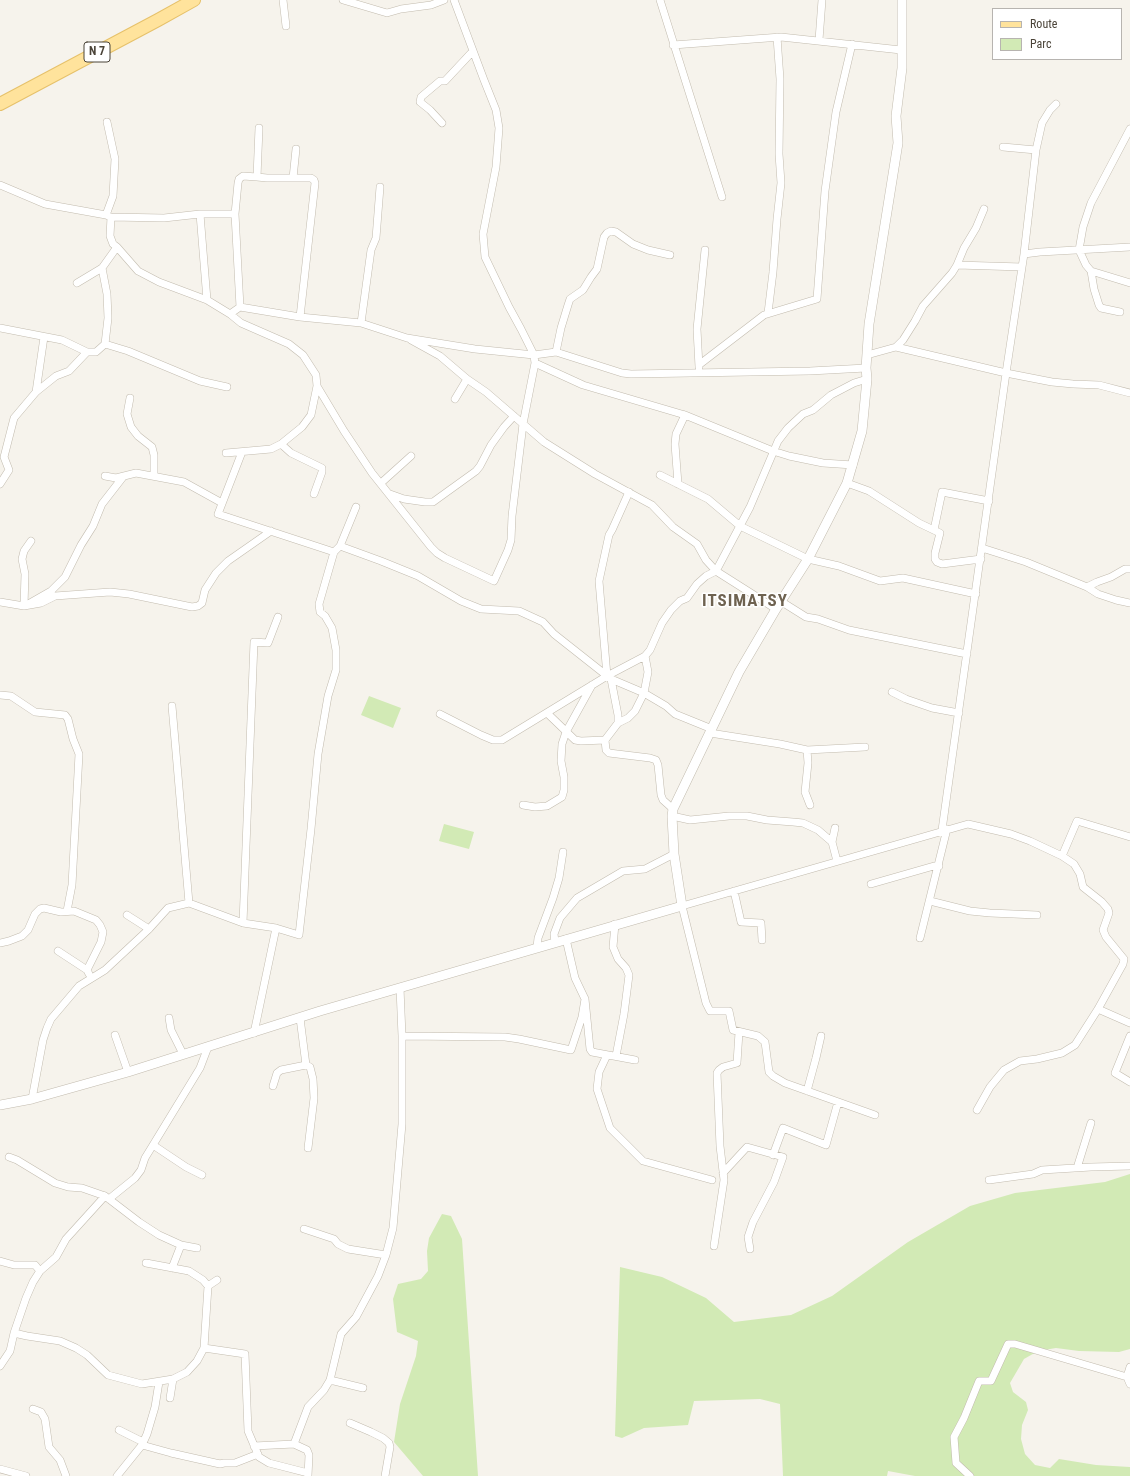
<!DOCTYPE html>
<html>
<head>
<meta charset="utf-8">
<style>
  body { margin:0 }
  #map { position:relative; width:1130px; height:1476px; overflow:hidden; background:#f6f3ec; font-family:"Roboto Condensed",sans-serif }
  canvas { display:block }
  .legend { position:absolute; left:992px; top:8px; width:130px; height:52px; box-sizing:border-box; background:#fff; border:1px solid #b7b4b0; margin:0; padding:5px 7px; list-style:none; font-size:12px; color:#4b4439 }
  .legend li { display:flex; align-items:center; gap:8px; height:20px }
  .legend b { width:20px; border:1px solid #b7b4b0 }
</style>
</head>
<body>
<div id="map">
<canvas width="1130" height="1476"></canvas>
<ul class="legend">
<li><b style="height:5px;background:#ffe39c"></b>Route</li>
<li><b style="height:11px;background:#d2eab5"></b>Parc</li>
</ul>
</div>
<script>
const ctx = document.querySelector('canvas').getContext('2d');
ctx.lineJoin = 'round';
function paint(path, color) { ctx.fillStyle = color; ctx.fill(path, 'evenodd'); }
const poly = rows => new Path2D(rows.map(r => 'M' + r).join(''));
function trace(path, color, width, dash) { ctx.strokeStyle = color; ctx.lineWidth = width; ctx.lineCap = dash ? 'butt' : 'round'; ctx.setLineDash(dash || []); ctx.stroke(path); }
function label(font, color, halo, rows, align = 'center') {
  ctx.font = font + ' "Roboto Condensed",sans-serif'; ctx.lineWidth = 3; ctx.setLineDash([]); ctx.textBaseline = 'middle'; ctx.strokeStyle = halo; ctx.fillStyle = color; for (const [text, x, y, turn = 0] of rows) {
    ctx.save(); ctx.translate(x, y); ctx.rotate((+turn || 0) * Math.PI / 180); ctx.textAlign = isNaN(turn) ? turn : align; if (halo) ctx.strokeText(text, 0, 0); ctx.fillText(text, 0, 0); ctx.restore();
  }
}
paint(poly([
  [369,696,401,708,393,728,361,715],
  [444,824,474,832,469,849,439,841],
  [1130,1174,1130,1349,1119,1352,1079,1351,1056,1348,1038,1351,1024,1359,1010,1383,1013,1392,1026,1402,1028,1410,1022,1425,1021,1439,1025,1454,1035,1465,1050,1468,1059,1459,1096,1465,1130,1467,1130,1476,915,1476,888,1471,887,1476,783,1476,780,1404,760,1399,694,1401,688,1425,644,1428,622,1438,615,1436,620,1267,662,1277,706,1298,734,1322,791,1315,832,1296,908,1242,970,1206,1015,1193,1105,1182],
  [442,1214,451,1216,462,1239,478,1476,423,1476,394,1442,400,1404,416,1356,418,1341,397,1332,393,1299,398,1284,421,1279,428,1271,427,1251,429,1238]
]), '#d2eab5');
const minor = poly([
  [283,0,286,26],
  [343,0,387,13,401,9,431,5,444,0],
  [660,0,722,197],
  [819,40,822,0],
  [673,45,781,37,901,50],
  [442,123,430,110,420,102,421,97,440,81,445,81,473,51],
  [1130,129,1091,203,1083,227,1079,250,1086,265,1091,271,1130,283],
  [1003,147,1036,150],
  [257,177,267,178,311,178,314,180,315,183,300,317],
  [293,178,296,149],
  [0,185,45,204,106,215,111,217,110,236,113,244,117,247,138,271,159,282,207,300,230,314,241,323,289,344,303,355,316,375,317,386,344,431,372,473,431,547,437,553,445,558,494,581,508,550,511,540,512,516,523,424,535,363,534,355,521,329,509,307,485,257,483,234,496,167,499,128,496,110,484,80,454,0],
  [200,214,207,300],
  [106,215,113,196,115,159,107,122],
  [111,217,164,218,200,214,235,214],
  [1024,254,1040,252,1130,247],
  [957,265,1022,267],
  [1091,271,1094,289,1099,305,1101,308,1120,312],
  [77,283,102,268,117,247],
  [240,307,235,214,238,183,239,179,243,176,257,177,259,128],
  [768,313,773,272,777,219,781,183,779,154,780,79,777,37],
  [230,314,240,307,300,317,361,323,407,338,475,349,534,355,556,352,622,373,631,374,810,371,866,368],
  [361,323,371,250,376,238,380,187],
  [0,328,62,340,87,352,96,352,105,344,108,318,107,294,102,268],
  [411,340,440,356,467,379,486,392,544,442,595,474,652,505,673,527,697,544,706,560,716,571,776,609],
  [105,344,128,351,200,381,227,387],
  [896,347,1006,373,1052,382,1073,384,1099,385,1130,393],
  [556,352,561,328,568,305,570,299,583,290,591,277,597,269,604,237,607,233,611,231,616,232,633,244,648,250,670,255],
  [867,355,896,347,903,340,915,321,923,306,952,273,957,265,964,248,976,228,984,209],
  [535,363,583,385,685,415,773,451,789,456,823,463,853,465],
  [700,364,764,315,817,299,825,191,836,112,852,44],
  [699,367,697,329,705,250],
  [36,392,44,337],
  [130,398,127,414,131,427,138,436,152,447,154,455,154,475],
  [455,399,467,379],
  [281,444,291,453,322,468,322,472,314,494],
  [242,452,218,514,334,552],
  [226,453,271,449,281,444,302,427,311,415,317,386],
  [660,475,708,499,740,526,808,559,839,566,880,581,903,578,976,594],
  [105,476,116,478,136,473,184,482,222,503],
  [381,483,411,456],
  [847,483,869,491,919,523,940,533,935,553,935,559,937,562,942,564,981,559],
  [0,484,9,470,4,457,14,418,36,392,56,376,69,371,87,352],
  [678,484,675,444,676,434,685,415],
  [390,494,404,499,425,502,433,502,476,471,480,466,491,445,504,427,514,416],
  [934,530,942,492,989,501],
  [340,546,381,561,418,576,461,601,481,609,519,611,543,622,554,634,611,679,618,715,618,723,605,740,606,750,609,753,650,758,656,760,658,765,661,795,663,800,673,809],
  [982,548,1026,562,1087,587,1097,582,1111,577,1125,569,1130,569],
  [1087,587,1098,594,1116,600,1130,603],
  [0,602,24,606,41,603,55,596,110,592,129,594,192,607,198,606,202,603,205,590,216,573,228,561,271,531],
  [782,602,806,617,818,619,849,630,967,654],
  [30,603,51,591,65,577,81,545,93,526,102,504,123,477],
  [24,606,25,574,22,559,24,551,31,541],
  [607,676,599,581,609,535,612,530,629,492],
  [611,679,644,693,666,706,675,714,712,729],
  [892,692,906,699,932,708,959,713],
  [0,695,11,696,35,712,65,715,68,719,73,739,79,754,72,885,67,911],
  [172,706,189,903],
  [547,713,575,740,581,741,605,740],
  [440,714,481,735,493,740,502,740,607,676,645,656,650,650,662,623,671,610,680,601,687,598,697,584,706,576,716,571,750,507,778,441,788,428,803,414,813,410,831,395,854,383,867,379],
  [618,723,628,718,635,711,644,693,648,672,645,656],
  [710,733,780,744,807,750,865,747],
  [807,750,808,763,805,792,810,805],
  [523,805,535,807,547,806,562,797,564,790,564,777,561,761,562,744,566,732,592,685],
  [672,816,690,820,729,816,747,816,767,820,793,822,803,823,818,830,832,842],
  [835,828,832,842,837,861],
  [942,830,1006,373,1024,254,1036,150,1042,123,1050,110,1056,104],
  [1062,856,1077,821,1130,837],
  [871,884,934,866,939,866],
  [734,891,741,922,761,923,762,940],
  [930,901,970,911,990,913,1037,915],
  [127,915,149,929],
  [243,923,254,642,268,643,278,617],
  [615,924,613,947,618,959,626,968,629,975,624,1014,616,1056],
  [920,938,947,829],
  [566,939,575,978,585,999,590,1049,592,1052,635,1060],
  [555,942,554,934,560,918,577,898,623,871,645,869,674,854],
  [0,943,9,941,22,936,28,930,35,914,40,909,44,908,61,912,74,911,96,920,100,925,103,932,101,942,87,970],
  [537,947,538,938,553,898,559,878,563,852],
  [58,951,87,970,89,974],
  [1098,1009,1130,1023],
  [169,1018,171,1030,183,1054],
  [300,1018,306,1065,310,1067,313,1079,314,1098,308,1148],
  [254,1033,276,928],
  [115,1035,128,1072],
  [402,1036,505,1037,519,1039,571,1050,582,1017,585,999],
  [1130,1036,1115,1073,1130,1082],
  [607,1055,599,1072,597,1089,610,1128,643,1161,712,1180],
  [273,1086,277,1073,281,1070,306,1065],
  [807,1091,816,1058,821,1036],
  [32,1099,43,1040,47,1028,51,1019,79,986,105,970,149,929,168,908,189,903,243,923,276,928,299,935,311,829,318,754,328,696,336,670,336,650,332,628,325,616,320,612,319,604,334,552,340,546,356,507],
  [875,1115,785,1083,773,1076,769,1072,765,1042,758,1036,733,1030,729,1011,710,1011,706,1003,682,906,968,824,1011,834,1030,841,1062,856,1074,864,1080,874,1083,887,1102,902,1108,909,1109,913,1103,930,1106,937,1124,959,1123,964,1098,1009,1075,1045,1062,1053,1037,1059,1020,1061,1004,1070,990,1087,977,1110],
  [153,1145,186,1167,202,1175],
  [773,1155,783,1128,826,1145,838,1102],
  [9,1157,17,1160,55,1183,68,1187,82,1188,105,1196,139,1222,159,1235,181,1245,197,1248],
  [1077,1168,1091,1123],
  [723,1173,747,1147,783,1157,774,1182,753,1222,748,1237,750,1249],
  [989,1180,1033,1174,1042,1170,1091,1167,1130,1166],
  [109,1199,135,1178,141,1170,145,1158,153,1145,200,1068,208,1047],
  [304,1229,334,1239,338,1244,348,1249,386,1255],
  [714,1246,724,1180,720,1146,717,1073,719,1070,723,1067,737,1063,739,1032],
  [0,1261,14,1265,35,1265,40,1271],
  [146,1263,189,1271,203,1280,208,1286,217,1280],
  [172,1268,181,1245],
  [14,1333,27,1336,60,1341,76,1348,87,1355,108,1375,142,1384,173,1379,187,1372,197,1361,204,1348,208,1286],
  [204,1348,245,1354,248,1431,259,1457,269,1463,308,1473],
  [0,1366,10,1351,14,1333,26,1298,33,1282,40,1271,56,1257,66,1239,105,1196],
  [1127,1377,1130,1367],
  [330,1380,363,1388],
  [170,1398,173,1379],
  [33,1409,41,1412,45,1419,49,1447,60,1460,66,1476],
  [350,1423,371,1432,383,1438,389,1443,390,1447,385,1476],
  [119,1430,143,1442],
  [294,1444,308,1407,324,1390,330,1380,341,1334,356,1317,378,1276,386,1255,393,1228,402,1124,402,1036,400,988],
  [142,1445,171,1453,220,1464,224,1463,235,1463,258,1454],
  [254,1446,294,1444,307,1450,309,1455,308,1476],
  [0,1469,26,1476],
  [117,1476,142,1445,147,1434,155,1407,159,1382],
  [970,1476,956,1463,954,1437,964,1418,979,1381,991,1381,1008,1344,1015,1344,1127,1377,1130,1384]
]);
const tertiary = poly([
  [0,1105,32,1099,128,1072,320,1011,682,906,674,854,672,816,673,809,739,672,776,609,808,559,847,483,862,431,867,379,866,368,869,324,898,143,896,116,902,68,902,0]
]);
const primary = poly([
  [0,104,158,20,194,0]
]);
trace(minor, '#c2bbae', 8);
trace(tertiary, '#c2bbae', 10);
trace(primary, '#e6c16a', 14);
trace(minor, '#fff', 7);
trace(tertiary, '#fff', 9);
trace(primary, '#ffe39c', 12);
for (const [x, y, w] of [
  [97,52,26]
]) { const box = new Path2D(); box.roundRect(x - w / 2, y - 10, w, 20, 3); ctx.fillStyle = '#fff'; ctx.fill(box); trace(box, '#4b4439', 1); }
label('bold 12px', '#4b4439', null, [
  ["N 7",97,52]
]);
ctx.letterSpacing = '1px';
label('bold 17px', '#6e6250', '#fff', [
  ["ITSIMATSY",745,602]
]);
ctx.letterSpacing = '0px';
</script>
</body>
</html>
